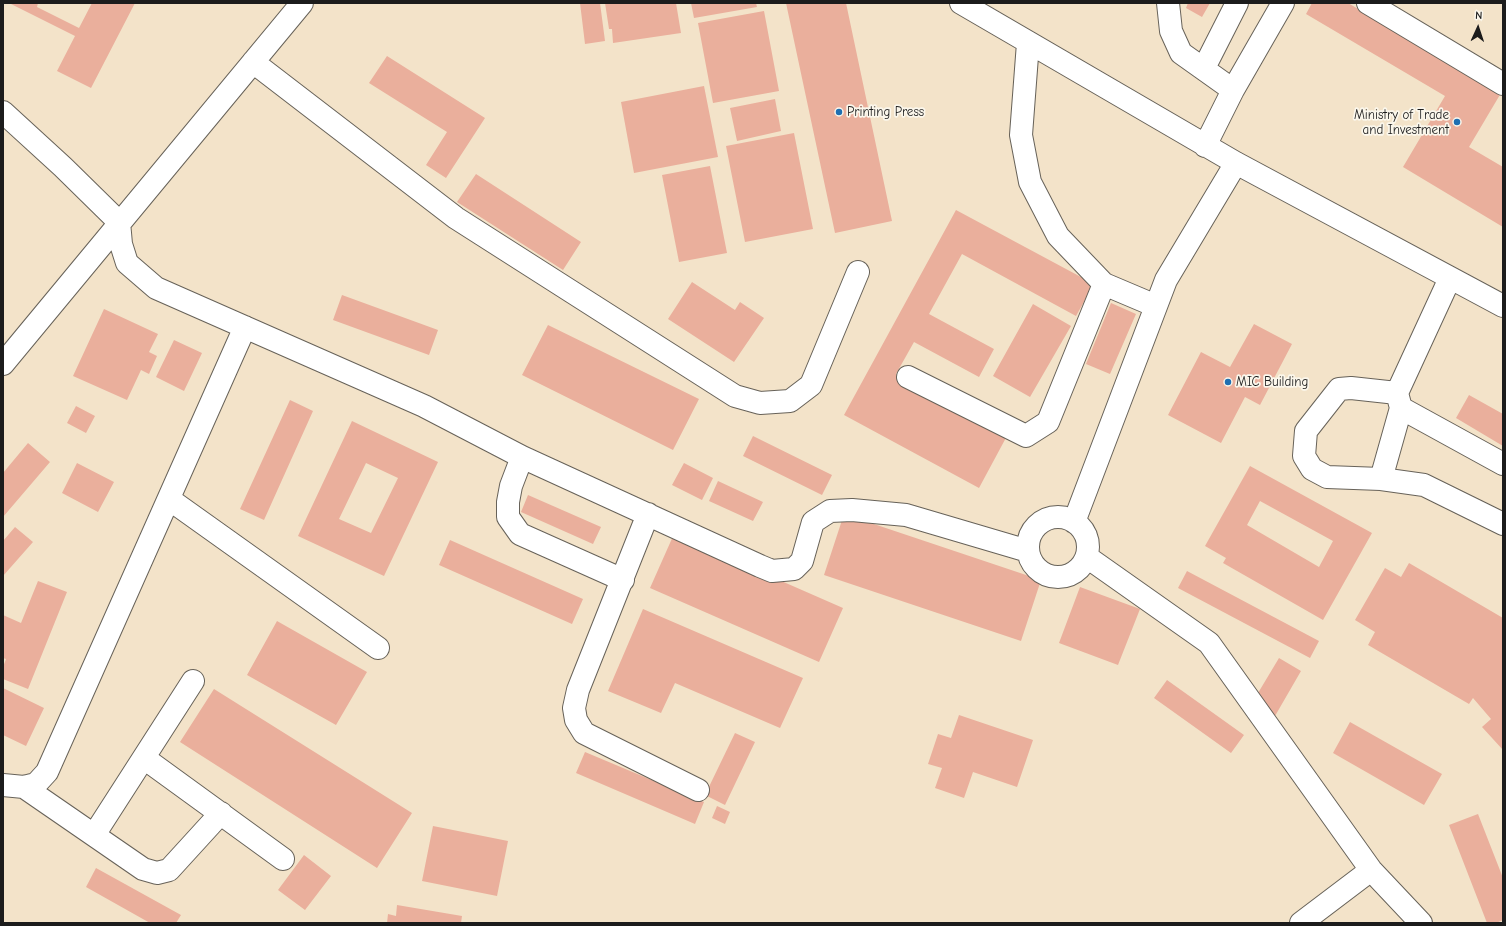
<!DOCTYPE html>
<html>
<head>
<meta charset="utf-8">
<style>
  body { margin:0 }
  #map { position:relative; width:1506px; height:926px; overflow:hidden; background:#f3e3c9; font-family:"Comic Neue",sans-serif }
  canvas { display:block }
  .frame { position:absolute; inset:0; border:4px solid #1c1c1c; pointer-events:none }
  .north { position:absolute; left:1458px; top:8px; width:40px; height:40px; -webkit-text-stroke:3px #fbf7ec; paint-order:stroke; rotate:3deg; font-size:11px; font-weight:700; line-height:16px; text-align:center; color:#1c1c1c }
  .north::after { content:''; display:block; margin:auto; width:14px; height:18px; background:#1c1c1c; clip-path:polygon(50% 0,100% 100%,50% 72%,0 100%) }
</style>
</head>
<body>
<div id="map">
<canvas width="1506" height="926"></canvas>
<div class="frame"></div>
<div class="north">N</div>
</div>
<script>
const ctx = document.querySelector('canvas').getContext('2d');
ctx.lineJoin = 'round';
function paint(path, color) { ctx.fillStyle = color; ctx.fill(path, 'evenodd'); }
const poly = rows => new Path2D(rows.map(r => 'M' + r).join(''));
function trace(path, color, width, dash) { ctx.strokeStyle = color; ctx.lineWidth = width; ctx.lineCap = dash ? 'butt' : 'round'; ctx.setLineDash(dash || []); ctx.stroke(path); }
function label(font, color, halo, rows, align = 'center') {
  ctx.font = font + ' "Comic Neue",sans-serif'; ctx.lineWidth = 3.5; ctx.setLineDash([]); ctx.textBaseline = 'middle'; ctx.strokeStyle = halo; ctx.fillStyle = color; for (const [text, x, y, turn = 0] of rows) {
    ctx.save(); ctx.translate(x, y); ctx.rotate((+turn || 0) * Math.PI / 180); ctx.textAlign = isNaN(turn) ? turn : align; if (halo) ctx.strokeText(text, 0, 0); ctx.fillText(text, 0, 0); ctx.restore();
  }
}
paint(poly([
  [9,3,38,3,37,7,79,28,92,3,135,3,91,88,57,71,75,36],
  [580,3,600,3,605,41,585,44],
  [605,3,676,3,681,33,613,43,612,29,609,29],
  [691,3,756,3,757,7,694,18],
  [786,3,846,3,892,221,835,233],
  [1188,3,1210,3,1202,17,1186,8],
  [1312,3,1348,3,1501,93,1469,147,1503,167,1503,227,1403,167,1445,96,1306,14],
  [764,11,779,91,713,103,698,23],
  [387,56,485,118,446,178,426,165,447,132,369,83],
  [704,86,718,157,634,173,621,102],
  [775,99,781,131,737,141,730,108],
  [794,133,813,229,745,242,726,146],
  [710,166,727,253,679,262,662,175],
  [476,174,581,242,563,270,457,202],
  [956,210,1094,284,1076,316,962,254,929,314,994,349,979,377,914,342,896,374,1008,434,979,488,844,415],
  [692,282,735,310,740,302,764,318,734,362,668,319],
  [342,295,438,330,429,355,333,320],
  [1111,303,1136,314,1110,374,1086,364],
  [1033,304,1071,326,1030,397,993,376],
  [104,309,158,334,149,352,157,356,149,374,141,370,127,400,73,376],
  [1254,324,1292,344,1260,405,1245,397,1221,443,1168,415,1201,352,1230,367],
  [548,325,699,399,673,450,522,375],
  [174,340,202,353,184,391,156,377],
  [1469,395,1503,414,1503,446,1456,418],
  [290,400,313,411,264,520,240,509],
  [76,406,95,416,86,433,67,423],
  [352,421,438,462,384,576,298,536],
  [366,463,398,478,371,533,339,519],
  [753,436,832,475,822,495,743,456],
  [28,443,50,462,3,517,3,473],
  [77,463,114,482,98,512,62,493],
  [684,463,713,478,702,500,672,485],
  [1250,466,1372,533,1323,620,1223,563,1226,558,1205,546],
  [1260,501,1333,541,1319,567,1247,525],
  [718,481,763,502,753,521,709,501],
  [528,495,601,527,593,544,521,512],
  [844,514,1041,580,1021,641,824,575],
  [15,527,33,542,3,576,3,541],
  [674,534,843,608,819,662,650,588],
  [450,540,583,599,572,624,439,565],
  [1409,563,1503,618,1503,750,1482,727,1491,719,1473,698,1469,704,1368,645,1375,632,1355,620,1385,568,1401,577],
  [1187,571,1319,641,1310,658,1178,588],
  [38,581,67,592,28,689,3,679,3,667,6,659,3,658,3,615,21,623],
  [1080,587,1140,609,1118,665,1059,643],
  [643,609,803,678,780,728,675,683,661,713,608,691],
  [277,621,367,672,336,725,247,675],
  [1279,658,1301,671,1275,716,1252,703],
  [1167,680,1244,735,1231,753,1154,698],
  [3,688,44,708,26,746,3,735],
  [214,689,412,813,377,868,180,742],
  [959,715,1033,740,1017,787,973,772,964,798,935,788,942,768,928,764,938,734,951,738],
  [1350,722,1442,774,1424,805,1333,753],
  [735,733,755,742,725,805,705,795],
  [585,752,704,802,695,824,576,773],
  [717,806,730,812,725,824,712,818],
  [1478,814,1503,878,1503,920,1496,923,1487,923,1449,825],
  [433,826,508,841,497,896,422,881],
  [304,855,331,876,305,910,278,890],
  [96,868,181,915,176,923,150,923,86,887],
  [397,905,462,916,461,923,387,923,388,914,396,916]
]), '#eaaf9c');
const minor = poly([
  [961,3,1236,163,1503,306],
  [1168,3,1171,31,1181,53,1233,90],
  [1368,3,1503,84],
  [1028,43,1021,135,1030,182,1058,236,1104,284,1156,306],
  [253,62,456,218,735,396,760,403,790,401,811,385,858,272],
  [1204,68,1237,3],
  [3,112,63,167,119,222,121,244,127,263,156,288,424,406,522,457,760,566,772,571,794,569,802,561,813,522,830,511,852,510,906,515,1028,551],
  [1205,146,1233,90,1283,3],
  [1450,278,1397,393,1401,408,1503,464],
  [3,364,302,3],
  [908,377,1026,436,1048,422,1104,284],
  [1397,393,1351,388,1339,389,1306,431,1304,456,1312,469,1327,477,1381,479,1424,485,1503,524],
  [522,457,511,486,508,502,508,517,520,534,623,580],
  [1381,479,1401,408],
  [169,499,378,648],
  [648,514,578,690,574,708,576,720,584,733,698,790],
  '1028 547a30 30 0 1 1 60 0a30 30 0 1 1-60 0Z',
  [1074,522,1166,280,1236,163],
  [1087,557,1209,643,1371,870,1421,923],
  [144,758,283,859],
  [3,785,24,787,36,784,47,772,245,327],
  [24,787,143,869,157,873,169,870,221,813],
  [94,835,193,681],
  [1301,923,1371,870]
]);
trace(minor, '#676259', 24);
trace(minor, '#fff', 22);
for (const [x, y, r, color] of [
  [839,112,4,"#1f6fb2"],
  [1457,122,4,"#1f6fb2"],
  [1228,382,4,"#1f6fb2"]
]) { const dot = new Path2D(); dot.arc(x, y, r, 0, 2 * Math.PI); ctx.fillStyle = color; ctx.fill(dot); trace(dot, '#fbf7ec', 1.5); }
label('13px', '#1c1c1c', '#fbf7ec', [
  ["Printing Press",847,112],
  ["Ministry of Trade",1449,115,"right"],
  ["and Investment",1449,130,"right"],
  ["MIC Building",1236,382]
], 'left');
</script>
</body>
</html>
